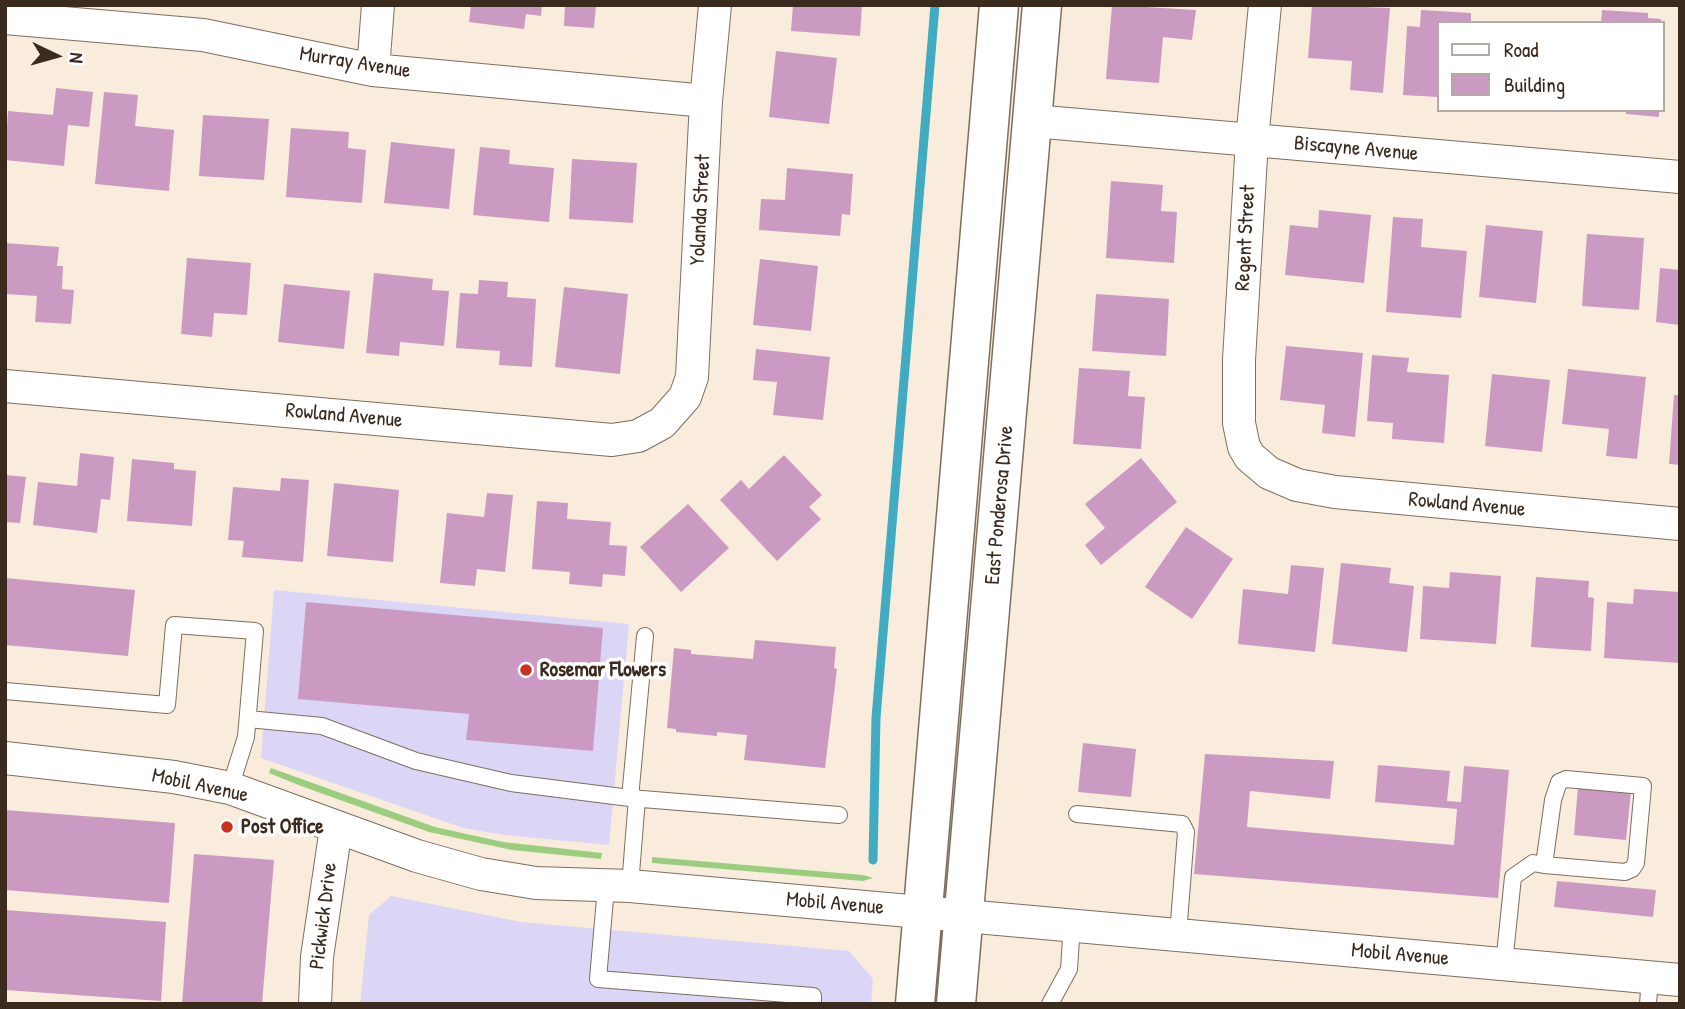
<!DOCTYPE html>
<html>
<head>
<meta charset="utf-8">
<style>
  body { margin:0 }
  #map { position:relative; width:1685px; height:1009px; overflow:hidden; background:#f9ecdc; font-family:"Patrick Hand",sans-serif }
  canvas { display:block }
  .frame { position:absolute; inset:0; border:7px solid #3b2a1e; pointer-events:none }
  .legend { position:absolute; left:1437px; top:21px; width:228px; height:91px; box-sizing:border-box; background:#fff; border:2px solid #b1aaa5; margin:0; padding:9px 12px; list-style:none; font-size:21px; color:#3b2a1e }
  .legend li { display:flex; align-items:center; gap:14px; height:35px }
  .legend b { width:35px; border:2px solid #b1aaa5 }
  .north { position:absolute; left:21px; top:21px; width:70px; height:70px; -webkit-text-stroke:5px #fff; paint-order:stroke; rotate:95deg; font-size:19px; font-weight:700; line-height:28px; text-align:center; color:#3b2a1e }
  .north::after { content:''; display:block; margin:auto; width:24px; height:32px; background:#3b2a1e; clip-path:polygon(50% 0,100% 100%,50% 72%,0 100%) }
</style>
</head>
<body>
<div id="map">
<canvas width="1685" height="1009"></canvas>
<div class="frame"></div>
<ul class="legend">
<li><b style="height:9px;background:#fff"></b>Road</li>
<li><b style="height:19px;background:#cb9ac3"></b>Building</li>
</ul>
<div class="north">N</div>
</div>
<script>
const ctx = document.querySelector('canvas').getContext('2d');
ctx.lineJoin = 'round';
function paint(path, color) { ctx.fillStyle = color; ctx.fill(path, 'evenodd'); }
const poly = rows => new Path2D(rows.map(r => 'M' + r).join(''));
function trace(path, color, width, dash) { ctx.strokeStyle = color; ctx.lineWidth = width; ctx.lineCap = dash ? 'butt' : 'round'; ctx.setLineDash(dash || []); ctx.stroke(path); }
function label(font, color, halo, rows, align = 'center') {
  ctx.font = font + ' "Patrick Hand",sans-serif'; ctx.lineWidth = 7; ctx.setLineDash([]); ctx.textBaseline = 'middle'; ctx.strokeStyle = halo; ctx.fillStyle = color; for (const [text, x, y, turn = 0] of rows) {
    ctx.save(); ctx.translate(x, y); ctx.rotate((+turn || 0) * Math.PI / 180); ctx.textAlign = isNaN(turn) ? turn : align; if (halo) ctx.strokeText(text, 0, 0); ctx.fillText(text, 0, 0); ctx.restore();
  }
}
paint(poly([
  [274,590,629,624,609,845,504,835,463,828,261,758],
  [391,896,521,922,849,951,873,979,871,1004,360,1004,369,915]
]), '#dcd6f6');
paint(poly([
  [271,768,435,827,503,842,602,853,601,859,512,850,429,832,301,786,269,773],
  [652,857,863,875,873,878,863,881,652,863]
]), '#9ace7e');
trace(poly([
  [873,860,876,718,935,5]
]), '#41abc1', 9);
paint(poly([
  [471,5,542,5,541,16,526,14,524,29,469,22],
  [565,5,596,5,594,28,564,26],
  [793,5,862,5,860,36,791,31],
  [1112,5,1196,10,1192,40,1163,37,1159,83,1106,79],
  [1312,5,1390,8,1383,93,1350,90,1352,61,1308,58],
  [1421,10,1471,13,1471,23,1438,23,1438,97,1403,95,1407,26,1420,27],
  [1602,10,1648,13,1648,18,1661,19,1661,23,1601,23],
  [776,51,837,58,829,124,769,117],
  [56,88,93,92,89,127,68,125,64,166,5,160,8,111,53,115],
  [104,92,138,95,135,126,174,130,169,191,95,184],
  [1626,110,1659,110,1659,117,1626,114],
  [203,115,269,119,264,180,199,176],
  [291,128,349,132,348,148,366,150,362,203,286,197],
  [391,142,455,149,449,209,384,203],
  [480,147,510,150,509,164,554,168,549,222,473,215],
  [572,159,637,163,633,223,569,219],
  [787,168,853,174,850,215,842,214,840,236,759,230,761,199,785,200],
  [1111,181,1163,185,1161,211,1177,212,1174,263,1106,258],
  [1319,210,1371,215,1364,283,1285,275,1290,225,1318,228],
  [1393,217,1423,219,1421,247,1467,251,1461,318,1386,312],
  [1486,225,1543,231,1536,303,1479,297],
  [1587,234,1644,238,1639,310,1582,306],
  [5,243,59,247,57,266,63,266,62,289,74,290,71,324,35,322,37,296,5,294],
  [187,258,251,263,247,315,214,313,212,337,181,334],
  [760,259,818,266,811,331,753,325],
  [1660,268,1680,270,1680,325,1656,322],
  [374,273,433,279,432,290,449,291,444,346,400,342,399,356,366,353],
  [479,280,508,282,507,297,536,299,532,367,499,365,500,351,456,348,460,293,478,294],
  [284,284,350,291,344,349,278,342],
  [564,287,628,294,620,374,555,367],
  [1096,294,1169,299,1166,356,1092,351],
  [1286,346,1363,353,1355,437,1322,433,1325,405,1280,400],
  [756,349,830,357,823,420,773,415,777,382,753,380],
  [1372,355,1409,358,1407,372,1449,375,1444,443,1392,439,1393,423,1367,421],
  [1079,368,1130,371,1128,396,1145,397,1141,449,1073,444],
  [1568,369,1646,377,1637,459,1606,456,1609,429,1562,424],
  [1492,374,1550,380,1542,452,1485,446],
  [1674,395,1680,395,1680,465,1669,464],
  [80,453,114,457,110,500,101,499,97,533,33,525,38,482,77,486],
  [784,455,822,495,809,507,821,519,777,561,720,500,741,480,749,489],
  [1141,458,1177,502,1101,565,1085,545,1105,528,1085,504],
  [132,459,174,463,174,469,196,471,192,526,127,521],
  [5,475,26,477,20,523,5,522],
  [281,478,309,480,303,562,242,557,244,541,228,540,233,487,280,491],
  [334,483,399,490,393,562,327,556],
  [487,493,513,495,505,572,477,569,475,586,440,583,447,513,484,517],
  [537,501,568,503,567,519,611,522,609,545,627,546,625,576,603,574,602,587,569,584,570,572,532,569],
  [688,504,729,548,681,592,640,547],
  [1186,527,1233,559,1192,619,1145,587],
  [1341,563,1391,568,1389,583,1414,586,1407,652,1332,644],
  [1291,565,1324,568,1315,652,1238,644,1243,589,1288,594],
  [1450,572,1501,576,1496,644,1420,639,1423,586,1449,588],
  [1536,577,1589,581,1588,597,1594,598,1591,651,1531,647],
  [5,578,135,590,128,656,5,645],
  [1634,589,1680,592,1680,663,1604,658,1607,602,1633,604],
  [306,602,603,628,593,751,466,740,469,714,298,699],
  [755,640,836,647,834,668,837,669,825,768,744,760,747,735,717,732,717,736,676,732,676,729,667,728,674,648,691,650,691,654,753,659],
  [1083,743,1136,749,1131,797,1078,792],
  [1205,754,1334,761,1330,799,1250,791,1247,827,1454,845,1457,809,1375,802,1378,765,1450,771,1447,801,1461,802,1464,766,1509,770,1498,898,1194,874],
  [1578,786,1631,791,1626,840,1574,835],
  [5,810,175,823,169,903,5,890],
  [194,854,274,860,262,1004,182,1004],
  [1557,881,1656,890,1653,917,1554,907],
  [5,910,166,922,161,1001,5,990]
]), '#cb9ac3');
const service = poly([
  [5,691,167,705,174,625,255,631,246,737,230,788],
  [248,719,322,726,416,761,511,783,630,798,839,815],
  [630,798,645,636],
  [1077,814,1182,824,1186,832,1178,935],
  [630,886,637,798],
  [606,887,598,979,813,996,813,1004],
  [1504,964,1513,877,1533,863,1544,865,1625,872,1632,869,1636,863,1643,786,1566,779,1559,782,1553,800,1544,865],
  [1050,1004,1069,969,1072,924],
  [1648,1004,1650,977]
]);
const minor = poly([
  [1265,5,1252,140,1239,360,1239,423,1244,447,1250,457,1269,473,1297,485,1335,492,1680,524],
  [5,18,203,35,373,70,706,101],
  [373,70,378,5],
  [1033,121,1680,177],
  [5,386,612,440,638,436,662,423,685,397,692,377,706,101,715,5],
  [5,758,174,777,230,788,417,856,481,874,536,883,630,886,1680,980],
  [315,1004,317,957,336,828]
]);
const secondary = poly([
  [915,1004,999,5],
  [956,1004,1042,5]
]);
trace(service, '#7e6e60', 18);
trace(minor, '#7e6e60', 34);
trace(secondary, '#7e6e60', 41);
trace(service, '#fff', 16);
trace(minor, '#fff', 32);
trace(secondary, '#fff', 38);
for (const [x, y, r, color] of [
  [526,670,7,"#c8321e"],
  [227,827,7,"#c8321e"]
]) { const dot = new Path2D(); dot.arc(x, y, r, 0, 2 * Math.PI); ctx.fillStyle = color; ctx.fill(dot); trace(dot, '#fff', 2.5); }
label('21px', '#3b2a1e', '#fff', [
  ["Murray Avenue",355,63,9],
  ["Biscayne Avenue",1356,149,5],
  ["Yolanda Street",701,210,-87],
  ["Regent Street",1246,238,-87],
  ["Rowland Avenue",344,416,5],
  ["East Ponderosa Drive",1000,505,-85],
  ["Rowland Avenue",1467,505,5],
  ["Mobil Avenue",200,786,12],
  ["Mobil Avenue",835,904,5],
  ["Pickwick Drive",324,916,-83],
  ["Mobil Avenue",1400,955,5]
]);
label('bold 21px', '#3b2a1e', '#fff', [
  ["Rosemar Flowers",540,670],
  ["Post Office",241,827]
], 'left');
</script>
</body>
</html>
